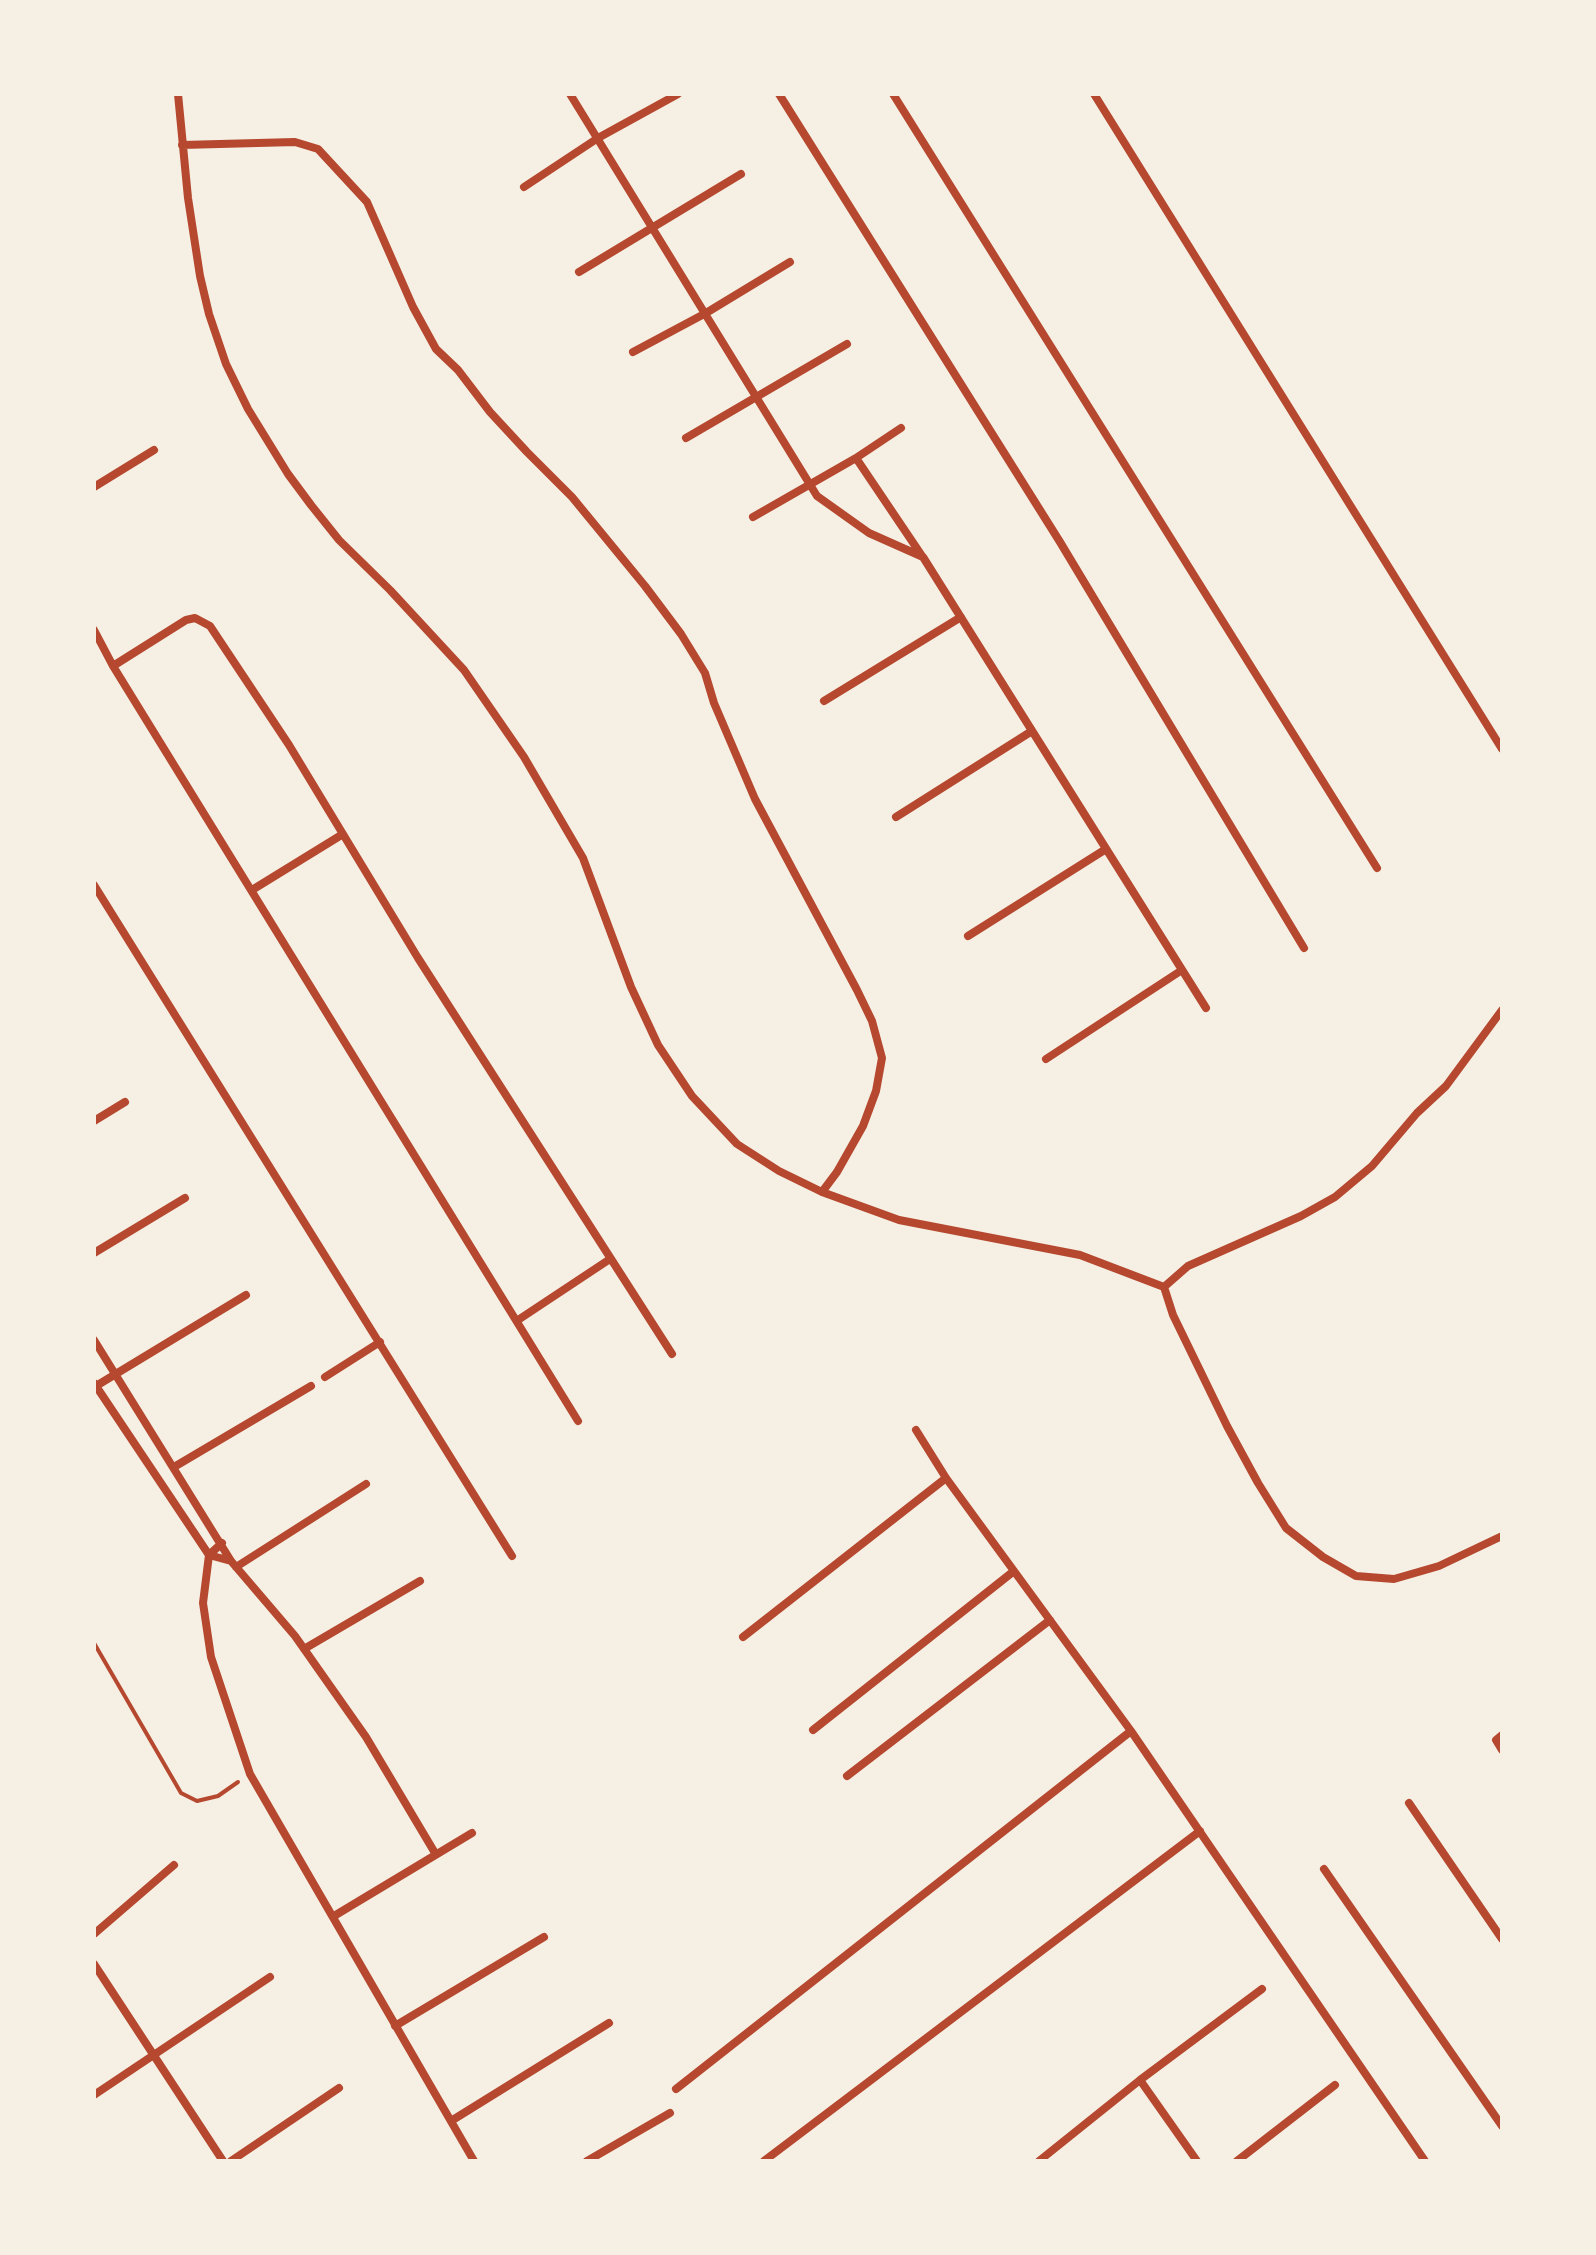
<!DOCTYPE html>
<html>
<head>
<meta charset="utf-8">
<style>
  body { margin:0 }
  #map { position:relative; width:1596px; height:2255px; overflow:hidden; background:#f6efe4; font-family:Raleway,sans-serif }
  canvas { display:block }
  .frame { position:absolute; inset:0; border:96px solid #f6efe4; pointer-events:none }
</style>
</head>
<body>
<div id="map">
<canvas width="1596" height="2255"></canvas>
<div class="frame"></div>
</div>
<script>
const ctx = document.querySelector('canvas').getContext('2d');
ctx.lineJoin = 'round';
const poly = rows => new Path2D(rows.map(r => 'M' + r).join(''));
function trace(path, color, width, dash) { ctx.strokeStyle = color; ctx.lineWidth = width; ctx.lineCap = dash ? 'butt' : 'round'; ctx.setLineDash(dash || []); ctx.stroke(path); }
trace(poly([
  [94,1643,181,1793,197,1801,218,1796,238,1782]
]), '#b5482f', 4);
trace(poly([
  [178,94,188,198,200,276,209,314,226,364,248,409,288,474,311,505,339,540,390,590,464,670,524,757,583,858,631,987,658,1045,692,1096,737,1144,779,1171,822,1192,899,1220,1080,1255,1164,1287,1173,1315,1227,1426,1258,1483,1286,1528,1323,1557,1356,1576,1394,1579,1439,1566,1502,1536],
  [570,94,817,496,869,533,923,557,1206,1008],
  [779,94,1060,542,1304,948],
  [893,94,1377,868],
  [1094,94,1502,749],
  [182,145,295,142,318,149,367,202,413,307,436,349,458,370,490,412,527,452,572,497,645,586,681,634,705,673,714,703,755,799,857,990,872,1021,882,1058,876,1091,863,1126,837,1172,822,1192],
  [524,187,598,138,678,94],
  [579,272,741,174],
  [633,352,706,313,790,262],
  [686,438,847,344],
  [856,458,901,428],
  [94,487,154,450],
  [753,517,856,458,922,556],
  [94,630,113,666,578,1421],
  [113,666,186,620,195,618,210,626,289,745,418,958,672,1354],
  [824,701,961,617],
  [896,817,1032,731],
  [94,885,512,1556],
  [252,890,343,834],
  [968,936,1106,849],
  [1046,1059,1182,970],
  [94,1121,125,1102],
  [94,1253,185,1198],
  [1164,1287,1188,1266,1301,1216,1335,1197,1372,1166,1417,1113,1446,1086,1502,1010],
  [518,1320,610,1259],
  [94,1340,231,1561,295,1636,366,1737,435,1853],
  [325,1377,380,1342],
  [94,1383,209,1555,231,1561],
  [96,1386,246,1295],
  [916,1430,946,1478,1131,1731,1425,2161],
  [174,1467,311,1386],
  [222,1543,209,1555,203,1603,211,1657,250,1774,474,2161],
  [236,1567,366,1484],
  [743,1637,946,1478],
  [304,1649,420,1581],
  [813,1730,1014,1571],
  [1502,1735,1496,1740,1502,1750],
  [847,1776,1050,1620],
  [1409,1803,1502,1939],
  [1324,1869,1502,2126],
  [334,1916,472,1833],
  [94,1934,174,1865],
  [94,1964,223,2161],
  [395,2026,544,1937],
  [1140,2080,1197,2161],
  [676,2089,1131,1731],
  [94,2095,270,1977],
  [451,2121,609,2023],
  [231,2161,339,2088],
  [587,2161,670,2113],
  [764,2161,1200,1831],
  [1039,2161,1140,2080,1262,1989],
  [1237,2161,1335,2085]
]), '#b5482f', 8);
</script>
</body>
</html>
